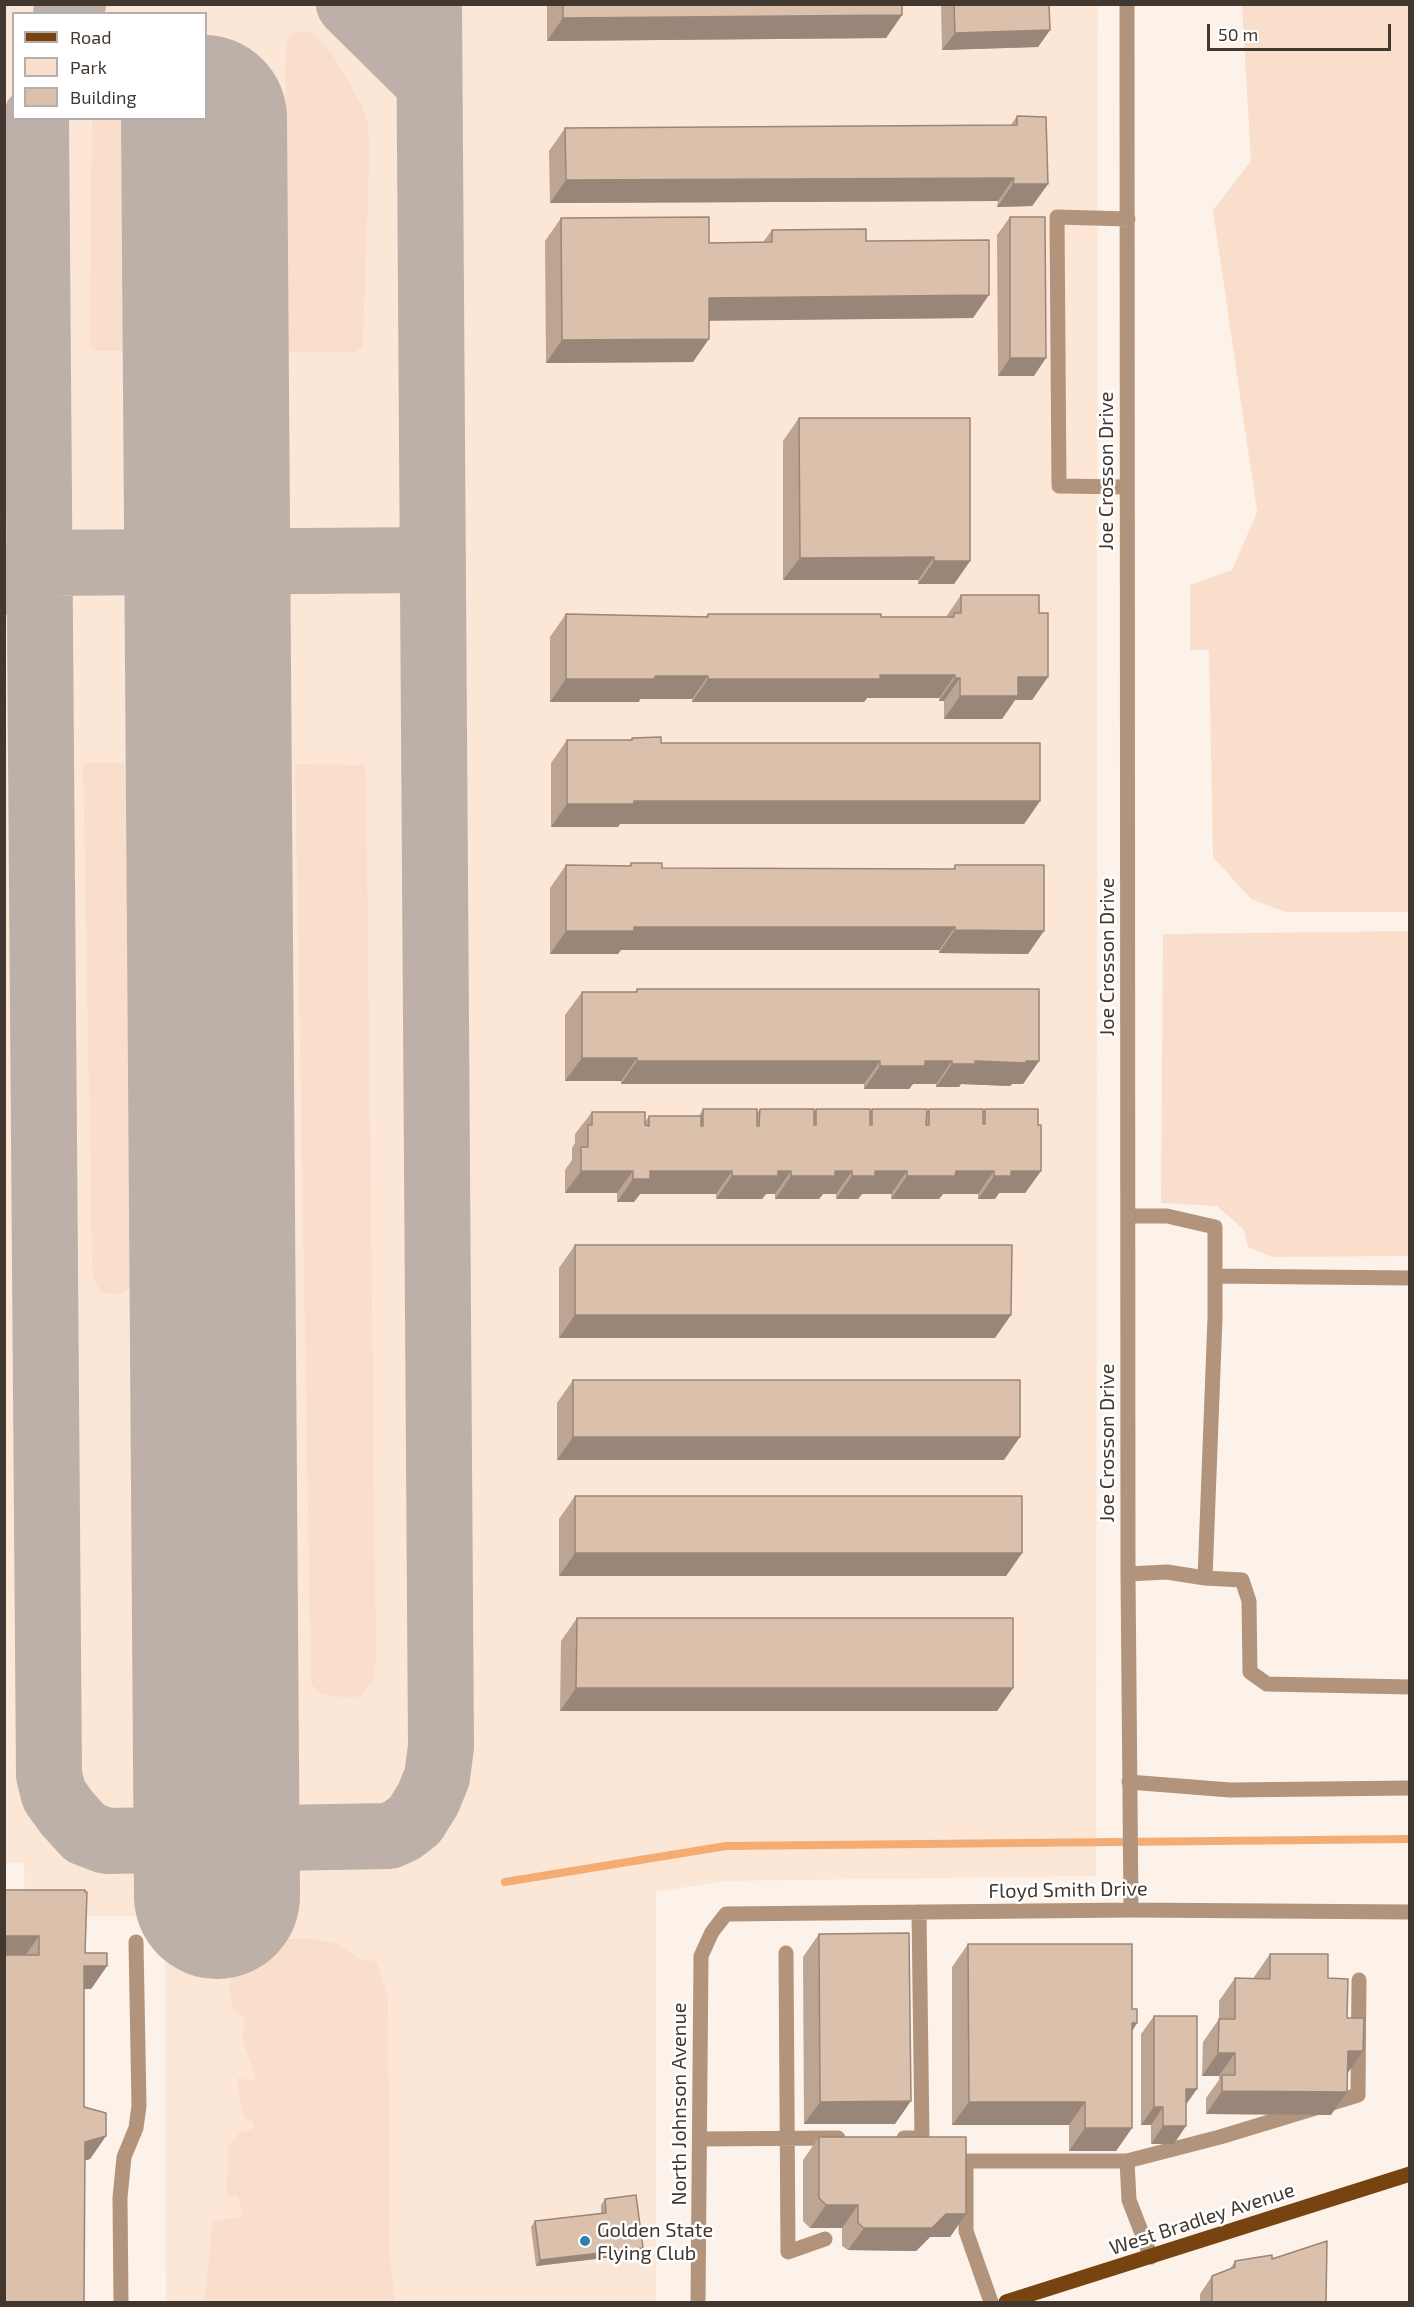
<!DOCTYPE html>
<html>
<head>
<meta charset="utf-8">
<style>
  body { margin:0 }
  #map { position:relative; width:1414px; height:2307px; overflow:hidden; background:#fdf2e9; font-family:"Exo 2",sans-serif }
  canvas { display:block }
  .frame { position:absolute; inset:0; border:6px solid #433830; pointer-events:none }
  .legend { position:absolute; left:12px; top:12px; width:195px; height:108px; box-sizing:border-box; background:#fff; border:2px solid #b4afac; margin:0; padding:8px 10px; list-style:none; font-size:18px; color:#433830 }
  .legend li { display:flex; align-items:center; gap:12px; height:30px }
  .legend b { width:30px; border:2px solid #b4afac }
  .scale { position:absolute; left:1207px; top:24px; width:184px; height:27px; box-sizing:border-box; border:3px solid #433830; border-top:0; padding-left:8px; font-size:18px; line-height:21px; white-space:nowrap; color:#433830; -webkit-text-stroke:4px #fff; paint-order:stroke }
</style>
</head>
<body>
<div id="map">
<canvas width="1414" height="2307"></canvas>
<div class="frame"></div>
<ul class="legend">
<li><b style="height:8px;background:#774310"></b>Road</li>
<li><b style="height:16px;background:#f9dfcb"></b>Park</li>
<li><b style="height:16px;background:#dbc0ab"></b>Building</li>
</ul>
<div class="scale">50 m</div>
</div>
<script>
const ctx = document.querySelector('canvas').getContext('2d');
ctx.lineJoin = 'round';
function paint(path, color) { ctx.fillStyle = color; ctx.fill(path, 'evenodd'); }
const poly = rows => new Path2D(rows.map(r => 'M' + r).join(''));
function trace(path, color, width, dash) { ctx.strokeStyle = color; ctx.lineWidth = width; ctx.lineCap = dash ? 'butt' : 'round'; ctx.setLineDash(dash || []); ctx.stroke(path); }
function label(font, color, halo, rows, align = 'center') {
  ctx.font = font + ' "Exo 2",sans-serif'; ctx.lineWidth = 5; ctx.setLineDash([]); ctx.textBaseline = 'middle'; ctx.strokeStyle = halo; ctx.fillStyle = color; for (const [text, x, y, turn = 0] of rows) {
    ctx.save(); ctx.translate(x, y); ctx.rotate((+turn || 0) * Math.PI / 180); ctx.textAlign = isNaN(turn) ? turn : align; if (halo) ctx.strokeText(text, 0, 0); ctx.fillText(text, 0, 0); ctx.restore();
  }
}
paint(poly([
  [4,5,1098,5,1096,1876,724,1881,656,1892,656,2302,166,2302,165,1916,25,1917,24,1863,5,1863],
  [14,14,206,14,206,118,14,118]
]), '#fce7d7');
paint(poly([
  [1242,5,1409,5,1409,912,1285,912,1251,899,1213,857,1209,650,1190,650,1190,585,1232,570,1257,512,1213,210,1251,161],
  [297,32,311,32,331,52,362,105,367,120,370,143,363,338,362,348,355,352,288,352,285,347,284,330,286,46,289,37],
  [92,119,125,119,127,346,126,350,121,351,95,351,89,343],
  [83,763,135,763,136,1266,130,1288,120,1295,101,1292,94,1280,92,1265],
  [295,764,366,765,376,1653,374,1680,361,1696,348,1698,322,1694,311,1684],
  [1409,931,1409,1256,1272,1257,1248,1247,1244,1230,1217,1206,1161,1203,1163,934],
  [234,1939,316,1939,341,1945,360,1960,377,1961,388,1998,390,2257,395,2302,204,2302,213,2221,242,2217,238,2196,227,2196,228,2148,240,2132,253,2129,254,2123,245,2118,238,2095,238,2077,250,2081,256,2077,242,2040,245,2017,233,2009,229,1988,236,1953]
]), '#f9dfcb');
trace(poly([
  [505,1882,726,1846,1410,1839]
]), '#f3ad74', 8);
trace(poly([
  [349,4,429,83],
  [66,14,73,4],
  [36,118,49,1775,54,1795,67,1813,85,1833,106,1841,389,1836,402,1830,415,1820,428,1799,437,1777,441,1747,429,4],
  [4,582,40,563,432,560]
]), '#bcb0a8', 66);
trace(poly([
  [204,118,217,1896]
]), '#bcb0a8', 166);
trace(poly([
  [1127,4,1128,1574,1131,1910],
  [1127,487,1059,486,1057,217,1128,219],
  [1128,1216,1167,1216,1215,1227,1215,1318,1205,1578],
  [1215,1276,1410,1278],
  [1128,1574,1167,1572,1205,1578,1242,1580,1249,1601,1250,1672,1267,1684,1410,1687],
  [1129,1782,1230,1790,1410,1788],
  [786,1953,788,2252,825,2239],
  [904,2138,922,2138,919,1912],
  [700,2139,838,2138],
  [1127,2161,1220,2137,1358,2095,1359,1980],
  [121,2302,120,2198,124,2157,136,2128,139,2106,136,1942],
  [698,2302,701,1956,712,1932,726,1914,1131,1910,1410,1912],
  [991,2302,966,2231,966,2161,1127,2161,1129,2200,1151,2257]
]), '#b2947c', 15);
trace(poly([
  [1006,2302,1410,2174]
]), '#774310', 15);
paint(poly([
  [547,4,902,4,902,15,886,38,547,41],
  [941,4,1049,4,1050,30,1038,47,942,50],
  [1017,116,1048,184,1032,206,997,207,998,201,550,203,549,151,565,128,1011,125],
  [1010,217,1034,376,998,376,997,235],
  [561,218,709,243,763,242,772,230,866,241,973,318,709,320,693,362,546,363,545,241],
  [799,418,970,561,954,584,918,584,918,580,783,580,783,441],
  [961,595,1039,613,1048,677,1032,700,1015,700,1002,719,944,719,944,701,939,701,939,698,867,698,864,702,692,702,692,699,640,699,639,702,550,702,550,637,566,614,705,617,708,614,881,617,946,617],
  [632,738,661,743,1040,801,1024,824,620,824,618,827,551,827,551,763,567,740,631,740],
  [631,863,662,868,953,869,955,865,1028,954,939,953,939,950,621,950,618,954,550,954,550,888,566,865,629,866],
  [637,989,1039,1061,1023,1084,1012,1084,1010,1086,961,1084,959,1087,936,1087,936,1084,913,1084,909,1089,864,1089,864,1084,621,1084,621,1081,565,1081,565,1015,582,992,635,992],
  [703,1109,757,1113,760,1109,814,1113,816,1109,870,1112,872,1109,927,1112,929,1109,983,1112,985,1109,1038,1125,1041,1171,1025,1193,999,1193,995,1199,978,1199,978,1194,943,1194,939,1199,891,1199,891,1194,862,1194,858,1199,836,1199,836,1194,823,1194,819,1199,775,1199,775,1194,766,1194,762,1199,716,1199,716,1194,640,1194,634,1202,617,1202,617,1193,565,1193,565,1170,572,1160,572,1148,575,1143,575,1134,592,1112,645,1122,649,1116,699,1116],
  [575,1245,995,1338,559,1338,559,1268],
  [573,1380,1004,1460,557,1460,557,1403],
  [575,1496,1022,1553,1006,1576,559,1576,559,1519],
  [577,1618,1013,1688,997,1711,560,1711,561,1641],
  [4,1890,85,1953,107,1966,91,1989,84,1989,84,2107,106,2136,90,2159,85,2160],
  [819,1934,895,2124,804,2124,803,1957],
  [968,1944,1132,2009,1137,2023,1132,2032,1132,2128,1116,2151,1069,2151,1069,2125,952,2125,952,1967],
  [1270,1954,1328,1978,1347,2074,1331,2115,1206,2114,1206,2098,1219,2080,1219,2076,1202,2076,1203,2042,1219,2019,1219,2001,1235,1978,1254,1979,1254,1977],
  [1154,2016,1186,2104,1174,2144,1151,2144,1151,2125,1141,2125,1141,2034],
  [819,2137,966,2214,950,2237,930,2237,916,2251,848,2250,842,2246,842,2228,810,2228,803,2221,803,2160],
  [605,2199,643,2248,638,2254,536,2266,531,2227,535,2221,601,2213,601,2205],
  [1272,2259,1326,2302,1200,2302,1200,2294,1212,2276,1230,2269,1235,2261]
]), '#bca593');
paint(poly([
  [902,15,886,38,547,41,563,18],
  [1050,30,1038,47,942,50,955,33],
  [1014,178,998,201,550,203,566,180],
  [1013,184,1048,184,1032,206,997,207],
  [989,295,973,318,693,321,709,298],
  [709,339,693,362,546,363,562,340],
  [1010,358,1046,358,1034,376,998,376],
  [934,557,918,580,783,580,800,558],
  [934,561,970,561,954,584,918,584],
  [880,675,955,675,939,698,867,698,864,702,692,702,708,679],
  [655,676,708,676,692,699,640,699,639,702,550,702,566,679],
  [1018,677,1048,677,1032,700,1015,700,1002,719,944,719,960,696],
  [955,678,960,678,944,701,939,701],
  [634,801,1040,801,1024,824,620,824,618,827,551,827,567,804],
  [634,927,955,927,939,950,621,950,618,954,550,954,566,931],
  [955,930,1044,931,1028,954,939,953],
  [582,1058,637,1058,621,1081,565,1081],
  [637,1061,880,1061,864,1084,621,1084],
  [925,1061,952,1061,936,1084,913,1084,909,1089,864,1089,880,1066],
  [975,1061,1039,1061,1023,1084,1012,1084,1010,1086,961,1084,959,1087,936,1087,952,1064],
  [581,1171,633,1171,617,1193,565,1193],
  [650,1171,732,1171,716,1194,640,1194,634,1202,617,1202,633,1179],
  [778,1171,791,1171,775,1194,766,1194,762,1199,716,1199,732,1176],
  [835,1171,852,1171,836,1194,823,1194,819,1199,775,1199,791,1176],
  [875,1171,907,1171,891,1194,862,1194,858,1199,836,1199,852,1176],
  [956,1171,994,1171,978,1194,943,1194,939,1199,891,1199,907,1176],
  [1011,1171,1041,1171,1025,1193,999,1193,995,1199,978,1199,994,1176],
  [575,1315,1011,1315,995,1338,559,1338],
  [573,1437,1020,1437,1004,1460,557,1460],
  [575,1553,1022,1553,1006,1576,559,1576],
  [576,1688,1013,1688,997,1711,560,1711],
  [4,1936,39,1936,23,1959,4,1959],
  [84,1966,107,1966,91,1989,68,1989],
  [1132,2023,1137,2023,1121,2046],
  [1348,2051,1363,2051,1347,2074],
  [1218,2053,1235,2053,1219,2076,1202,2076],
  [1186,2089,1197,2089,1185,2106],
  [1222,2091,1347,2092,1331,2115,1206,2114],
  [911,2101,895,2124,804,2124,820,2102],
  [969,2102,1085,2102,1069,2125,952,2125],
  [1154,2107,1163,2107,1151,2125,1141,2125],
  [1163,2126,1186,2126,1174,2144,1151,2144],
  [1085,2128,1132,2128,1116,2151,1069,2151],
  [106,2136,90,2159,69,2165,85,2142],
  [826,2205,858,2205,842,2228,810,2228],
  [946,2214,966,2214,950,2237,930,2237,916,2251,848,2250,864,2228],
  [643,2248,638,2254,536,2266,540,2260]
]), '#998678');
const building = poly([
  [563,4,902,4,902,15,563,18,563,4],
  [954,4,1049,4,1050,30,955,33,954,4],
  [1017,116,1046,117,1048,184,1013,184,1014,178,566,180,565,128,1017,125,1017,116],
  [709,217,709,243,772,242,772,230,866,229,866,241,989,240,989,295,709,298,709,339,562,340,561,218,709,217],
  [1010,217,1045,217,1046,358,1010,358,1010,217],
  [799,418,970,418,970,561,934,561,934,557,800,558,799,418],
  [961,595,1039,595,1039,613,1048,613,1048,677,1018,677,1018,696,960,696,960,678,955,678,955,675,880,675,880,679,708,679,708,676,655,676,655,679,566,679,566,614,708,617,708,614,881,614,881,617,954,617,954,613,961,613,961,595],
  [661,737,661,743,1040,743,1040,801,634,801,634,804,567,804,567,740,632,740,632,738,661,737],
  [631,863,662,863,662,868,955,869,955,865,1044,865,1044,931,955,930,955,927,634,927,634,931,566,931,566,865,631,866,631,863],
  [637,989,1039,989,1039,1061,1026,1061,1026,1063,975,1061,975,1064,952,1064,952,1061,925,1061,925,1066,880,1066,880,1061,637,1061,637,1058,582,1058,582,992,637,992,637,989],
  [703,1109,757,1109,757,1126,759,1126,760,1109,814,1109,814,1125,816,1125,816,1109,870,1109,870,1125,872,1125,872,1109,927,1109,926,1125,929,1125,929,1109,983,1109,983,1124,985,1124,985,1109,1038,1109,1038,1125,1041,1125,1041,1171,1011,1171,1011,1176,994,1176,994,1171,956,1171,955,1176,907,1176,907,1171,875,1171,875,1176,852,1176,852,1171,835,1171,835,1176,791,1176,791,1171,778,1171,778,1176,732,1176,732,1171,650,1171,650,1179,633,1179,633,1171,581,1171,581,1147,588,1147,588,1125,592,1125,592,1112,645,1112,645,1125,649,1126,649,1116,701,1116,701,1126,703,1126,703,1109],
  [575,1245,1012,1245,1011,1315,575,1315,575,1245],
  [573,1380,1020,1380,1020,1437,573,1437,573,1380],
  [575,1496,1022,1496,1022,1553,575,1553,575,1496],
  [577,1618,1013,1618,1013,1688,576,1688,577,1618],
  [4,1890,85,1890,85,1892,87,1892,85,1953,107,1953,107,1966,84,1966,84,2107,106,2113,106,2136,85,2142,84,2302,4,2302,4,1955,39,1955,39,1936,4,1936,4,1890],
  [909,1933,911,2101,820,2102,819,1934,909,1933],
  [968,1944,1132,1944,1132,2009,1137,2009,1137,2023,1132,2023,1132,2128,1085,2128,1085,2102,969,2102,968,1944],
  [1270,1954,1328,1954,1328,1978,1348,1979,1347,2018,1364,2018,1363,2051,1348,2051,1347,2092,1222,2091,1222,2075,1235,2075,1235,2053,1218,2053,1219,2019,1235,2019,1235,1978,1270,1979,1270,1954],
  [1154,2016,1197,2016,1197,2089,1186,2089,1186,2126,1163,2126,1163,2107,1154,2107,1154,2016],
  [819,2137,966,2137,966,2214,946,2214,932,2228,864,2228,858,2223,858,2205,826,2205,819,2198,819,2137],
  [636,2195,643,2248,540,2260,535,2221,606,2213,605,2199,636,2195],
  [1327,2241,1326,2302,1212,2302,1212,2276,1235,2267,1235,2261,1272,2255,1272,2259,1327,2241]
]);
paint(building, '#dbc0ab');
trace(building, '#998678', 1.5);
for (const [x, y, r, color] of [
  [585,2241,6,"#2f80b1"]
]) { const dot = new Path2D(); dot.arc(x, y, r, 0, 2 * Math.PI); ctx.fillStyle = color; ctx.fill(dot); trace(dot, '#fff', 2); }
label('20px', '#433830', '#fff', [
  ["Joe Crosson Drive",1106,471,-90],
  ["Joe Crosson Drive",1107,957,-90],
  ["Joe Crosson Drive",1107,1443,-90],
  ["Floyd Smith Drive",1068,1890,-1],
  ["North Johnson Avenue",679,2104,-90],
  ["West Bradley Avenue",1202,2219,-18]
]);
label('20px', '#433830', '#fff', [
  ["Golden State",597,2230],
  ["Flying Club",597,2253]
], 'left');
</script>
</body>
</html>
